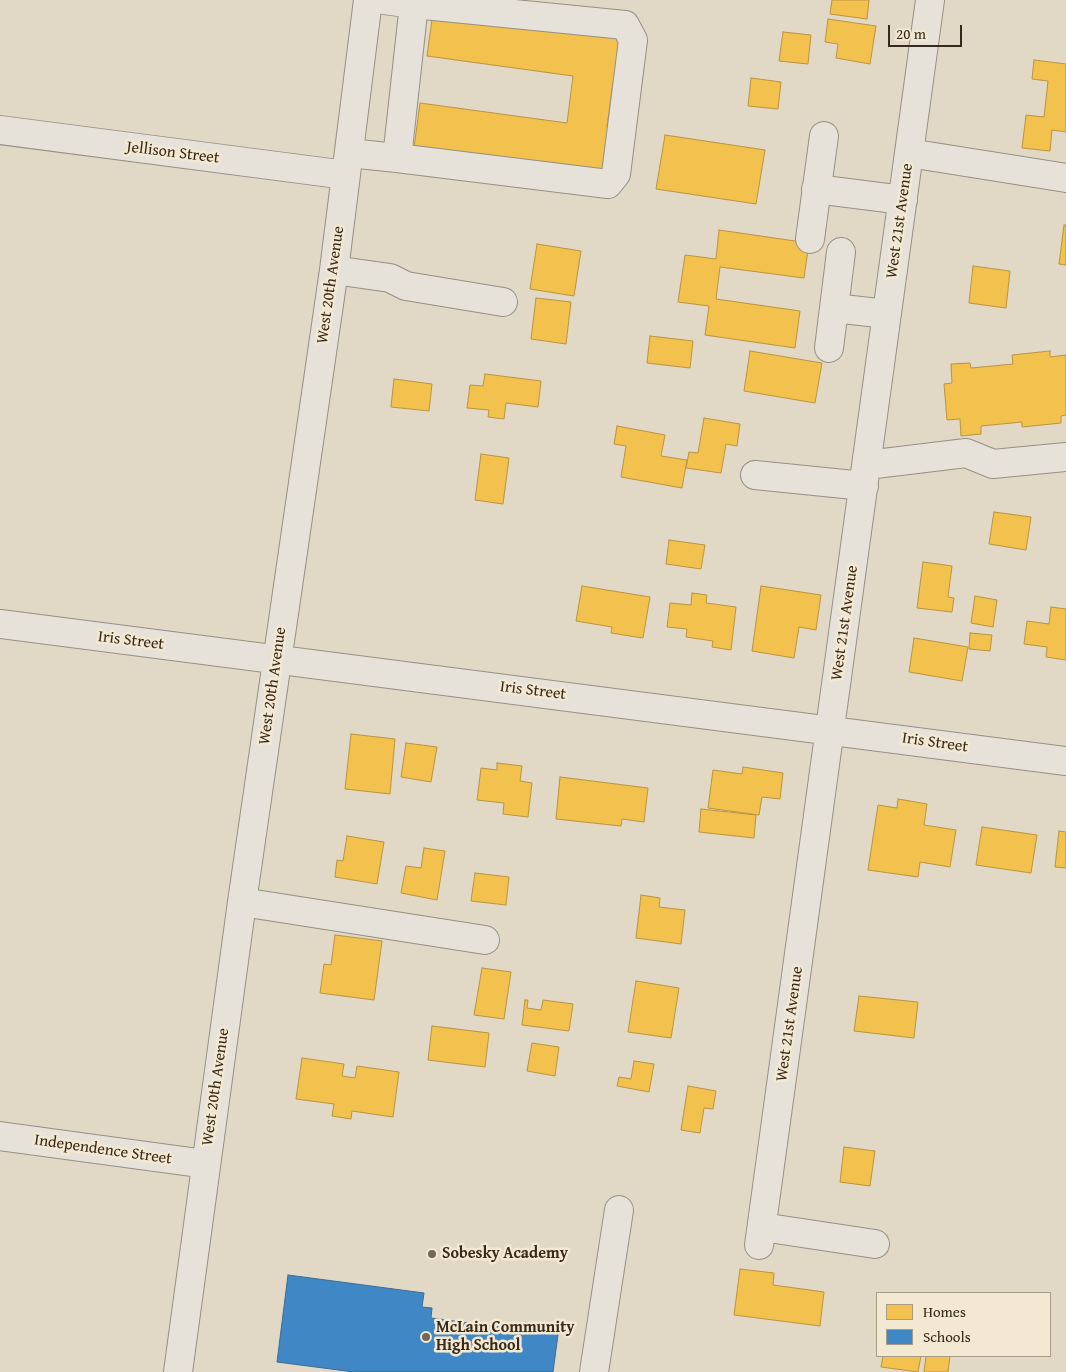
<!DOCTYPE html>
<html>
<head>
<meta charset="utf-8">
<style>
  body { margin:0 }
  #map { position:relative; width:1066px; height:1372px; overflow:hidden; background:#e1d8c5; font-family:"Gentium Book Plus",serif }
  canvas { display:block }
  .legend { position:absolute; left:876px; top:1292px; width:175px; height:65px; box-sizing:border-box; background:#f3e8d2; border:1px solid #a89c88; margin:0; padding:6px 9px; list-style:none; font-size:15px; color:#382a1a }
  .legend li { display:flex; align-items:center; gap:10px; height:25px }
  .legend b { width:25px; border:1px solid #a89c88 }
  .scale { position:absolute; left:888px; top:25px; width:74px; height:22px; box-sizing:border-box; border:2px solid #382a1a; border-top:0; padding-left:6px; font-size:15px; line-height:18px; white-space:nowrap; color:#382a1a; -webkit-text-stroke:4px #f3e8d2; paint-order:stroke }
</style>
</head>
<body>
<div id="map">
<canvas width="1066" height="1372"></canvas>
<ul class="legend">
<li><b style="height:14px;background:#f2c14e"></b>Homes</li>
<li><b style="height:14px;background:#3f88c5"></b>Schools</li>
</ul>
<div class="scale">20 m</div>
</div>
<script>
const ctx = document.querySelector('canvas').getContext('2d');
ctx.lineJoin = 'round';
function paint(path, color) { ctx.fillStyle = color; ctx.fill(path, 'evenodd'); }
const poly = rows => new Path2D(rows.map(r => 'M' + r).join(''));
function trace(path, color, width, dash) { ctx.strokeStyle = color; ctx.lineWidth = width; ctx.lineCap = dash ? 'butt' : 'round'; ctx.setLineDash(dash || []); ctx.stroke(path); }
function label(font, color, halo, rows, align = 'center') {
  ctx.font = font + ' "Gentium Book Plus",serif'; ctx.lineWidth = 5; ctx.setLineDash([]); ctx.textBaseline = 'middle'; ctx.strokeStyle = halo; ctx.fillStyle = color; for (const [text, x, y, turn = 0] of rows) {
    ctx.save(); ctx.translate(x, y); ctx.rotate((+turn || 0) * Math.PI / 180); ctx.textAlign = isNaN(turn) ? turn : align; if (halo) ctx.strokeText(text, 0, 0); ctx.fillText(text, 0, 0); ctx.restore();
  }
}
const homes = poly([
  [832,0,869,0,867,19,830,14,832,0],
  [433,12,624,38,617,84,613,83,607,127,612,127,606,174,414,148,420,103,567,123,573,76,427,56,433,12],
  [828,19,876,26,870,64,836,58,838,44,825,42,828,19],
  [783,32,811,35,808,64,779,61,783,32],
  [1034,60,1066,64,1066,132,1052,130,1050,151,1022,148,1026,115,1044,117,1048,81,1032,79,1034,60],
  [751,78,781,82,778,109,748,106,751,78],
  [665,135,765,150,756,204,656,189,665,135],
  [1064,225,1066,225,1066,265,1059,264,1064,225],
  [719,230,809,243,804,278,720,267,716,299,800,311,795,348,705,335,709,306,678,302,685,255,716,259,719,230],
  [537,244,581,251,574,296,530,289,537,244],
  [973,266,1010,271,1006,308,969,303,973,266],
  [536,298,571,302,566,344,531,339,536,298],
  [650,336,693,341,690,368,647,363,650,336],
  [750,351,822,363,815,403,744,391,750,351],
  [1050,351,1050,357,1066,355,1066,415,1061,416,1061,423,1022,427,1022,422,981,426,981,434,961,436,960,419,947,420,944,384,952,383,951,364,970,363,971,368,1013,364,1012,355,1050,351],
  [485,374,541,381,538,407,506,403,504,419,488,417,489,410,467,408,470,385,483,386,485,374],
  [394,379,432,384,429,411,391,407,394,379],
  [704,418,740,424,737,446,726,444,721,473,686,468,689,452,698,453,704,418],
  [617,426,665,435,661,456,687,460,682,488,621,477,626,446,614,444,617,426],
  [481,454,509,458,503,504,475,500,481,454],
  [994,512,1031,517,1026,550,989,544,994,512],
  [669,540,705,545,701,569,666,564,669,540],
  [923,562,952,566,948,597,954,598,952,612,917,608,923,562],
  [582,586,650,597,643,638,611,633,612,627,576,621,582,586],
  [761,586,821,595,816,630,799,627,794,658,752,651,761,586],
  [692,593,707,595,706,603,736,607,731,650,712,647,713,641,686,637,687,629,667,627,670,603,691,605,692,593],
  [975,596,997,600,993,627,971,623,975,596],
  [1051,607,1066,609,1066,660,1046,657,1047,647,1024,644,1027,621,1049,624,1051,607],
  [970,633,992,635,990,651,969,649,970,633],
  [914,638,968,647,962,681,909,672,914,638],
  [351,734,395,739,390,794,345,789,351,734],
  [406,743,437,747,431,782,401,777,406,743],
  [497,763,522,766,520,781,532,783,528,817,503,814,504,803,477,800,481,768,497,770,497,763],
  [743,767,783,773,780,799,762,797,759,815,708,808,713,770,742,774,743,767],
  [560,777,648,788,644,822,622,819,621,826,556,819,560,777],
  [898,799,927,804,924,825,956,830,950,867,920,862,918,877,868,870,878,805,897,808,898,799],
  [701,809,756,815,754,838,699,832,701,809],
  [982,827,1037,835,1031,873,976,865,982,827],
  [1059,831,1066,832,1066,868,1055,867,1059,831],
  [347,836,384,842,377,884,335,877,337,860,343,861,347,836],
  [424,848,445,851,437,900,401,893,406,866,421,868,424,848],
  [475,873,509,877,506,905,471,901,475,873],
  [641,895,660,898,659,907,685,910,681,944,636,938,641,895],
  [335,935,382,941,374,1000,320,993,324,964,331,965,335,935],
  [482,968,511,972,504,1019,474,1015,482,968],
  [636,981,679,988,671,1038,628,1032,636,981],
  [859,996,918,1002,914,1038,854,1031,859,996],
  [525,1000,528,1000,527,1008,541,1010,543,1000,573,1004,569,1031,522,1025,525,1000],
  [432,1026,489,1033,485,1067,428,1060,432,1026],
  [532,1043,559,1047,555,1076,527,1071,532,1043],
  [302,1058,344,1064,342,1076,355,1078,357,1066,399,1072,393,1117,352,1111,351,1119,332,1116,334,1104,296,1099,302,1058],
  [634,1061,654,1064,649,1092,617,1086,619,1077,631,1079,634,1061],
  [688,1086,716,1091,713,1109,704,1108,700,1133,681,1130,688,1086],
  [844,1147,875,1151,870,1186,840,1182,844,1147],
  [740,1269,774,1273,773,1285,824,1292,820,1326,734,1315,740,1269],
  [883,1356,921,1356,918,1372,881,1367,883,1356],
  [926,1356,950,1356,948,1372,924,1372,926,1356]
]);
paint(homes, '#f2c14e');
trace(homes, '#ba943e', 1);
const schools = poly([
  [288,1275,424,1293,422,1307,432,1308,431,1318,524,1330,525,1322,559,1327,553,1372,354,1372,277,1362,288,1275]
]);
paint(schools, '#3f88c5');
trace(schools, '#3d6c92', 1);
const minor = poly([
  [0,130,346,175],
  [349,153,397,158,414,4,384,0],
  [909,153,1066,178],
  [397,158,608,184,616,174,633,40,625,25,414,4],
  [816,189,903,200],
  [810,239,824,136],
  [334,270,390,278,406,286,503,302],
  [834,308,887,314],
  [829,348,841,252],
  [867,465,966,453,993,464,1066,457],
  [755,475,864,486],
  [0,624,1066,761],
  [242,902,485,940],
  [0,1136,206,1164],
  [762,1227,875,1244],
  [759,1245,930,0],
  [178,1372,242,902,334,270,368,0],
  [594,1372,619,1210]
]);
trace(minor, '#978f83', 30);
trace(minor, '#e7e2d9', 28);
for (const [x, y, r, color] of [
  [432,1254,5,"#736756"],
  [426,1337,5,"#736756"]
]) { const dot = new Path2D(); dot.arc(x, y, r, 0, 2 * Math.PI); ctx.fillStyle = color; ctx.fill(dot); trace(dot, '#f3e8d2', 2); }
label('16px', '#382a1a', '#f3e8d2', [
  ["Jellison Street",173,153,7],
  ["West 21st Avenue",900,221,-82],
  ["West 20th Avenue",331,285,-82],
  ["West 21st Avenue",845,623,-82],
  ["Iris Street",131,641,7],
  ["West 20th Avenue",273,686,-82],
  ["Iris Street",533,691,7],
  ["Iris Street",935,743,8],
  ["West 21st Avenue",790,1024,-82],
  ["West 20th Avenue",216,1087,-82],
  ["Independence Street",103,1150,8]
]);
label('bold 16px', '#382a1a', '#f3e8d2', [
  ["Sobesky Academy",442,1254],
  ["McLain Community",436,1328],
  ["High School",436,1346]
], 'left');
</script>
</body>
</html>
